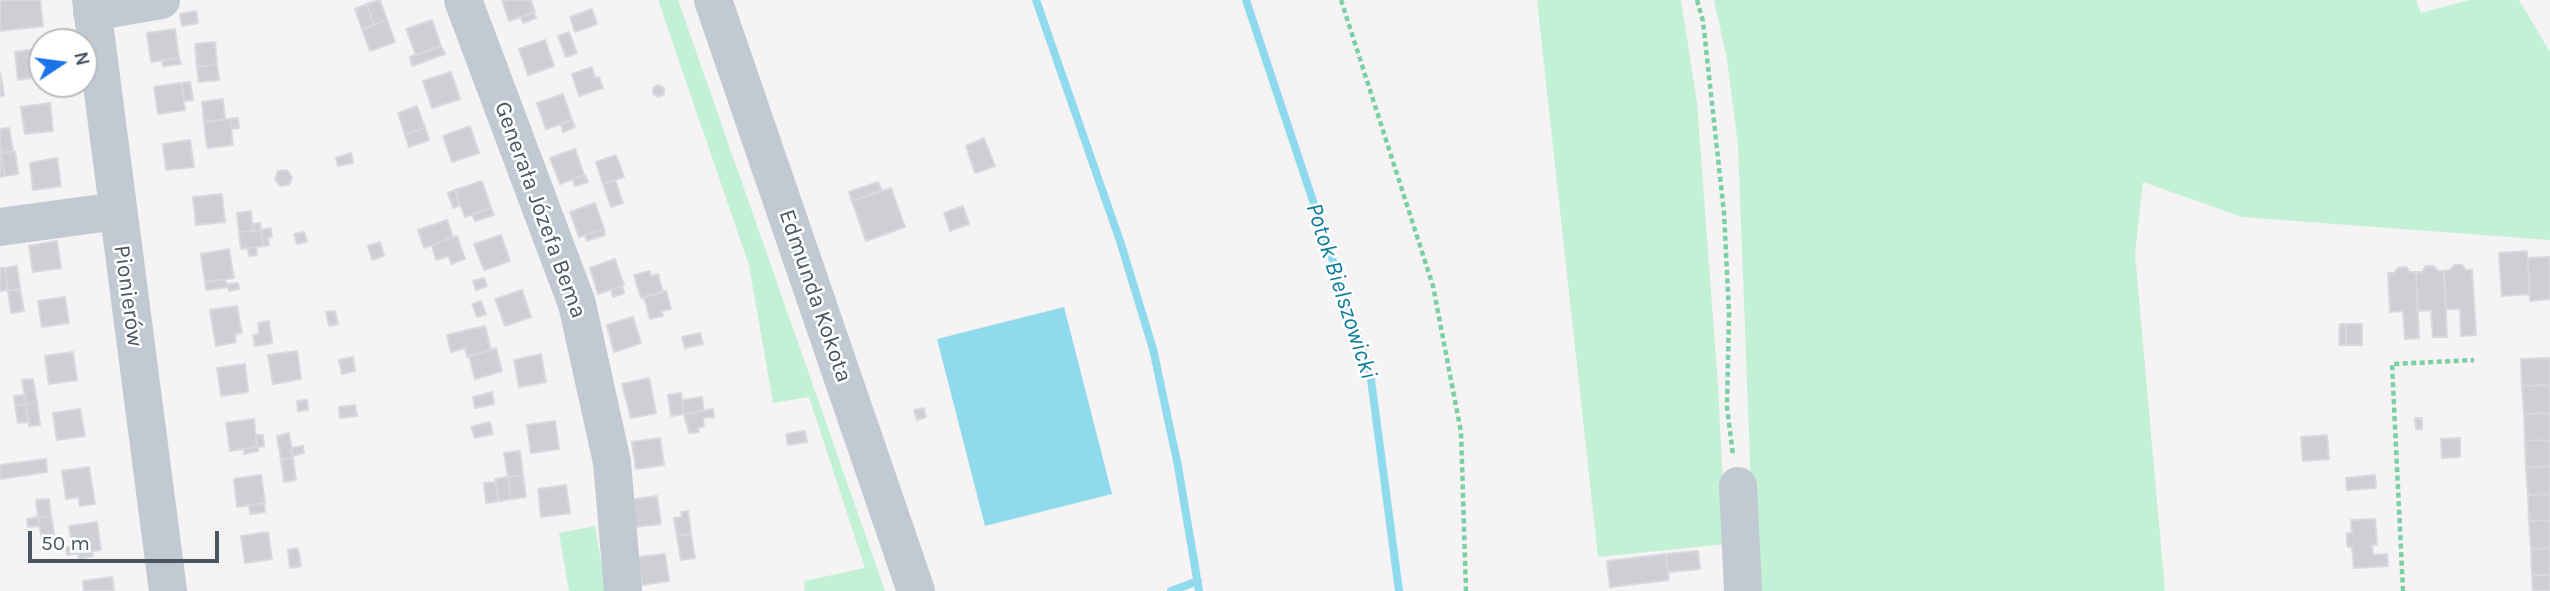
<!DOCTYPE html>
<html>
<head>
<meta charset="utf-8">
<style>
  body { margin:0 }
  #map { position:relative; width:2550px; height:591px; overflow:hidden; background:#f5f3f3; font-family:Karla,sans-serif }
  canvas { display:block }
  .north { position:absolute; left:28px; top:28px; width:70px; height:70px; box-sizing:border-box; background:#fff; border:2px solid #b7bbc0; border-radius:50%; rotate:77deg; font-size:19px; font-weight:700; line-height:28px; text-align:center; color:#4a5661 }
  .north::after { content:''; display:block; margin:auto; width:24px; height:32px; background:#1a73e8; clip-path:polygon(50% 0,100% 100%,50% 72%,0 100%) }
  .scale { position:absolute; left:28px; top:531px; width:191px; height:32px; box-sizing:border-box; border:4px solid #4a5661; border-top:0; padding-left:9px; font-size:21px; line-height:24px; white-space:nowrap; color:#4a5661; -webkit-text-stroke:5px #fff; paint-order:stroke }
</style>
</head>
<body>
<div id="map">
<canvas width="2550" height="591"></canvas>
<div class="north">N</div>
<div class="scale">50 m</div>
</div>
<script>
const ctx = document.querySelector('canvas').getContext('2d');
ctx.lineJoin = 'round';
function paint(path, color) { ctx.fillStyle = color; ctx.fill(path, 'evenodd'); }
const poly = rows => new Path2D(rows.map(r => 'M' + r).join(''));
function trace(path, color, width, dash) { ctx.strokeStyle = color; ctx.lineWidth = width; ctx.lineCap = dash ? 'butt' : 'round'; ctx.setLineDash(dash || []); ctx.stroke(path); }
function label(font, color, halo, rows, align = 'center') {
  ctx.font = font + ' Karla,sans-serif'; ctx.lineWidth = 5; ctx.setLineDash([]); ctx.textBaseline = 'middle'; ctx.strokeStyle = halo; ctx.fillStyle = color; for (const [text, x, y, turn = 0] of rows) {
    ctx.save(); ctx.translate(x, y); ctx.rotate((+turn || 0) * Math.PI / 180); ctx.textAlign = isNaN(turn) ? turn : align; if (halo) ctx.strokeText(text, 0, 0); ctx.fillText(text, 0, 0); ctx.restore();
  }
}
paint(poly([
  [658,0,678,0,885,591,805,591,804,581,865,568,809,397,773,403,749,265],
  [1537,0,1681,0,1697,103,1718,386,1726,544,1598,557],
  [1714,0,2416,0,2421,13,2469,0,2519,0,2550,52,2550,240,2242,217,2143,182,2135,254,2165,591,1755,591,1738,145,1727,59],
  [595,526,606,591,569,591,559,533]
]), '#c3f1d5');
paint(poly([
  [1064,307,1112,494,985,526,937,339]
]), '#90daee');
trace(poly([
  [1036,0,1121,244,1153,349,1178,466,1199,591],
  [1246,0,1370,372,1399,591],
  [1171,591,1198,581]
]), '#90daee', 8);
const building = poly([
  [0,0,40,0,43,26,0,31,0,0],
  [380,0,387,20,374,25,367,4,380,0],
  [502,0,531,0,535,12,509,21,502,0],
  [367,4,374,25,362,29,355,9,367,4],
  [592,9,597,24,575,32,570,17,592,9],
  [196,11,198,23,182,26,180,14,196,11],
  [534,13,536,18,523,23,521,17,534,13],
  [387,20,395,42,370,51,362,29,387,20],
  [432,20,441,46,416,55,406,29,432,20],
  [175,29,179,58,151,62,147,33,175,29],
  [569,32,577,53,566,57,558,36,569,32],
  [545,40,554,66,528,75,519,49,545,40],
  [215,42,217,64,197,67,195,44,215,42],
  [441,46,445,54,412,66,410,57,441,46],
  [42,48,42,76,18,80,15,52,42,48],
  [179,58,181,64,163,66,162,60,179,58],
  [217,64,219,80,199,82,197,67,217,64],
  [592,67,595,78,599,77,603,88,579,96,572,74,592,67],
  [0,72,4,95,0,96,0,72],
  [451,72,460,99,432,108,423,81,451,72],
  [190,82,193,100,184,101,181,83,190,82],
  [181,83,185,110,158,114,154,87,181,83],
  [658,85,664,88,664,94,658,97,653,94,653,88,658,85],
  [563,94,572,120,546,129,537,103,563,94],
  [223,99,225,119,204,122,202,102,223,99],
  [50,103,53,131,25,134,21,107,50,103],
  [417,106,425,128,405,135,398,113,417,106],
  [238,118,239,128,231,129,230,119,238,118],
  [230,119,233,145,207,148,204,122,230,119],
  [572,120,575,127,563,132,561,124,572,120],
  [470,126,479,153,452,162,443,136,470,126],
  [9,128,13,151,1,153,0,129,9,128],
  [425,128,429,140,409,147,405,135,425,128],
  [984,138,995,166,975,173,966,146,984,138],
  [190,140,194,167,166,170,163,144,190,140],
  [575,149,584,175,560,184,550,158,575,149],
  [15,151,18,174,5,176,1,153,15,151],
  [0,153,5,176,0,177,0,153],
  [351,153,353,163,338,166,336,158,351,153],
  [616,155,624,177,603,184,596,162,616,155],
  [57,158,61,186,33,190,30,163,57,158],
  [287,170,292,177,289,185,280,186,275,179,278,171,287,170],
  [585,175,588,182,575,186,573,179,585,175],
  [615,180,623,203,611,207,603,184,615,180],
  [482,181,491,208,465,217,455,190,482,181],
  [878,182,882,190,852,201,849,192,878,182],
  [891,188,905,227,866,241,852,201,891,188],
  [455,190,460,205,453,208,448,193,455,190],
  [222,194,225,222,196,225,193,197,222,194],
  [595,203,604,229,579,237,570,212,595,203],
  [963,206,969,224,950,231,944,213,963,206],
  [491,208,494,215,475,221,472,214,491,208],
  [251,211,253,231,239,232,237,213,251,211],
  [447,220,453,237,424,248,418,230,447,220],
  [260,223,261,230,253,231,252,224,260,223],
  [271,228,272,237,268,237,269,245,264,246,261,230,271,228],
  [604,229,605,235,587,241,585,235,604,229],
  [261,230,264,246,241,249,239,232,261,230],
  [304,232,307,242,297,244,294,234,304,232],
  [501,235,510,261,484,270,474,244,501,235],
  [457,236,465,259,451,264,449,256,436,260,432,245,457,236],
  [57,241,61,268,33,272,29,246,57,241],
  [380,242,384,256,372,260,368,246,380,242],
  [256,247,257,255,249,256,248,248,256,247],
  [229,249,234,278,205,282,201,254,229,249],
  [2527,251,2530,294,2502,296,2499,253,2527,251],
  [2550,257,2550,299,2530,301,2528,258,2550,257],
  [615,259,624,285,598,294,590,268,615,259],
  [2454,265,2462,265,2466,270,2472,270,2476,335,2461,336,2460,309,2446,309,2444,271,2450,270,2454,265],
  [17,266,20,289,8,291,5,268,17,266],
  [2426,266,2434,266,2438,271,2444,271,2447,337,2433,337,2431,310,2418,311,2416,272,2422,272,2426,266],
  [2406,267,2410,272,2416,272,2419,338,2405,339,2403,311,2390,312,2388,273,2394,273,2398,268,2406,267],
  [0,268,5,268,8,290,0,291,0,268],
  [650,271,651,276,658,274,663,292,641,298,634,275,650,271],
  [484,278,487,286,476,290,473,281,484,278],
  [225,279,227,287,206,290,205,282,225,279],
  [238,283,239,289,229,291,228,284,238,283],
  [622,286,624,293,613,297,611,290,622,286],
  [20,289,24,311,11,313,8,291,20,289],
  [522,290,531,317,505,326,495,299,522,290],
  [666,291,671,309,661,311,663,316,650,319,644,297,666,291],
  [65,297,69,323,42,327,38,301,65,297],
  [481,301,486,314,477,317,472,304,481,301],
  [237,306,242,333,235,334,236,342,216,346,210,310,237,306],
  [335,311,338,324,329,326,326,312,335,311],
  [633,317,641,343,614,352,607,325,633,317],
  [269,321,272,343,255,346,253,335,259,334,258,323,269,321],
  [2340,324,2346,324,2346,345,2339,345,2340,324],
  [2346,324,2362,324,2362,345,2346,345,2346,324],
  [485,326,491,350,467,357,465,348,451,352,447,335,485,326],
  [700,333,703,344,685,348,682,337,700,333],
  [496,348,502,371,475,379,469,356,496,348],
  [297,351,301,379,273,384,268,355,297,351],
  [73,352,77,380,49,384,45,356,73,352],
  [541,354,546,382,519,387,514,360,541,354],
  [353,357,355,371,342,374,339,360,353,357],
  [2550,358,2550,385,2522,386,2521,359,2550,358],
  [245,364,248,392,221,396,217,368,245,364],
  [649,378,656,413,631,418,622,384,649,378],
  [33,379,37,402,26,404,22,380,33,379],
  [2550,385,2550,413,2524,414,2522,386,2550,385],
  [492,392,494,404,475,408,473,397,492,392],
  [681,393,684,414,671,416,668,395,681,393],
  [24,395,26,404,15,405,14,396,24,395],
  [702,397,704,411,684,414,682,400,702,397],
  [307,400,308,410,298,411,297,401,307,400],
  [37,402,40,425,29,426,26,404,37,402],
  [26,404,28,422,18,423,15,405,26,404],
  [355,405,357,416,340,418,339,407,355,405],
  [924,408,926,417,917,420,914,410,924,408],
  [80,409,85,436,57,440,53,413,80,409],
  [713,409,714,417,703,418,704,426,698,428,699,432,689,433,684,414,713,409],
  [2550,413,2550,440,2525,441,2524,414,2550,413],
  [2415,418,2422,418,2422,429,2416,429,2415,418],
  [254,419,257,447,230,451,226,423,254,419],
  [555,421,559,449,531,453,527,425,555,421],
  [490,422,493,434,475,438,471,427,490,422],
  [805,431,807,442,788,445,786,434,805,431],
  [289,433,293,458,281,460,277,436,289,433],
  [256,435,263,435,264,446,257,447,256,435],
  [2327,435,2329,459,2303,461,2301,437,2327,435],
  [660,438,664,465,636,469,632,442,660,438],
  [2460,438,2460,457,2442,458,2441,439,2460,438],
  [2550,440,2550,466,2526,468,2525,441,2550,440],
  [258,446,258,451,244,454,244,449,258,446],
  [303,446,304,453,292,456,291,448,303,446],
  [520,451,523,475,508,477,504,453,520,451],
  [293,458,296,480,284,482,281,460,293,458],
  [46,459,47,472,0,479,0,465,46,459],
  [2550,466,2550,494,2528,495,2526,468,2550,466],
  [89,467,95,504,80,506,78,497,66,499,62,471,89,467],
  [261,475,265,503,237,507,234,479,261,475],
  [523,475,526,497,511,499,508,477,523,475],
  [2375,475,2376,488,2347,490,2346,478,2375,475],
  [508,477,511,499,499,501,495,479,508,477],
  [495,482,499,501,486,503,484,483,495,482],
  [566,485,570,513,541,517,538,489,566,485],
  [2550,494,2550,520,2529,521,2528,495,2550,494],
  [657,496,661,524,634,527,630,500,657,496],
  [49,499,51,516,38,517,36,500,49,499],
  [264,503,265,512,250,514,249,505,264,503],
  [688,511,691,534,677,536,674,518,682,517,681,512,688,511],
  [51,516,55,539,42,541,38,517,51,516],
  [38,517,40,526,28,527,27,519,38,517],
  [2375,519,2377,545,2372,545,2373,555,2387,554,2388,566,2354,568,2352,547,2348,547,2347,543,2347,533,2352,533,2351,520,2375,519],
  [2550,520,2550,548,2531,549,2529,521,2550,520],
  [97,522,101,550,73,554,69,526,97,522],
  [268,532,272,559,245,563,241,536,268,532],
  [691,534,695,558,681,560,677,536,691,534],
  [72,546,73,554,67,555,66,547,72,546],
  [298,548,301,566,290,568,288,550,298,548],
  [2550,548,2550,575,2532,575,2531,549,2550,548],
  [92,551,93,556,79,559,78,553,92,551],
  [1698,551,1700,569,1668,572,1666,554,1698,551],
  [665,554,669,581,642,585,638,557,665,554],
  [1666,554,1669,580,1610,587,1607,561,1666,554],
  [2532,575,2550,575,2550,591,2533,591,2532,575],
  [112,577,114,591,84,591,83,581,112,577]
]);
paint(building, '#cdcfd5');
trace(building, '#d7d9de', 2);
trace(poly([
  [1341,0,1433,286,1461,432,1466,591],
  [1697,0,1703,21,1724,213,1729,313,1727,407,1733,455],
  [2403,591,2392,364,2474,360]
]), '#7ad0a6', 4.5, [5, 3.5]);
trace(poly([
  [91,0,168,591],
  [463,0,577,304,612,462,623,591],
  [713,0,916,591],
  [92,12,161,0],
  [0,227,117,211],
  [1738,486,1743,591]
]), '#c1cad2', 38);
label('23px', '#4a5661', '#fff', [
  ["Generała Józefa Bema",540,210,70],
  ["Pionierów",128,296,82],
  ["Edmunda Kokota",815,296,71]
]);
label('italic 24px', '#0c7c9b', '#fff', [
  ["Potok Bielszowicki",1341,291,72]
]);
</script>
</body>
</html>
